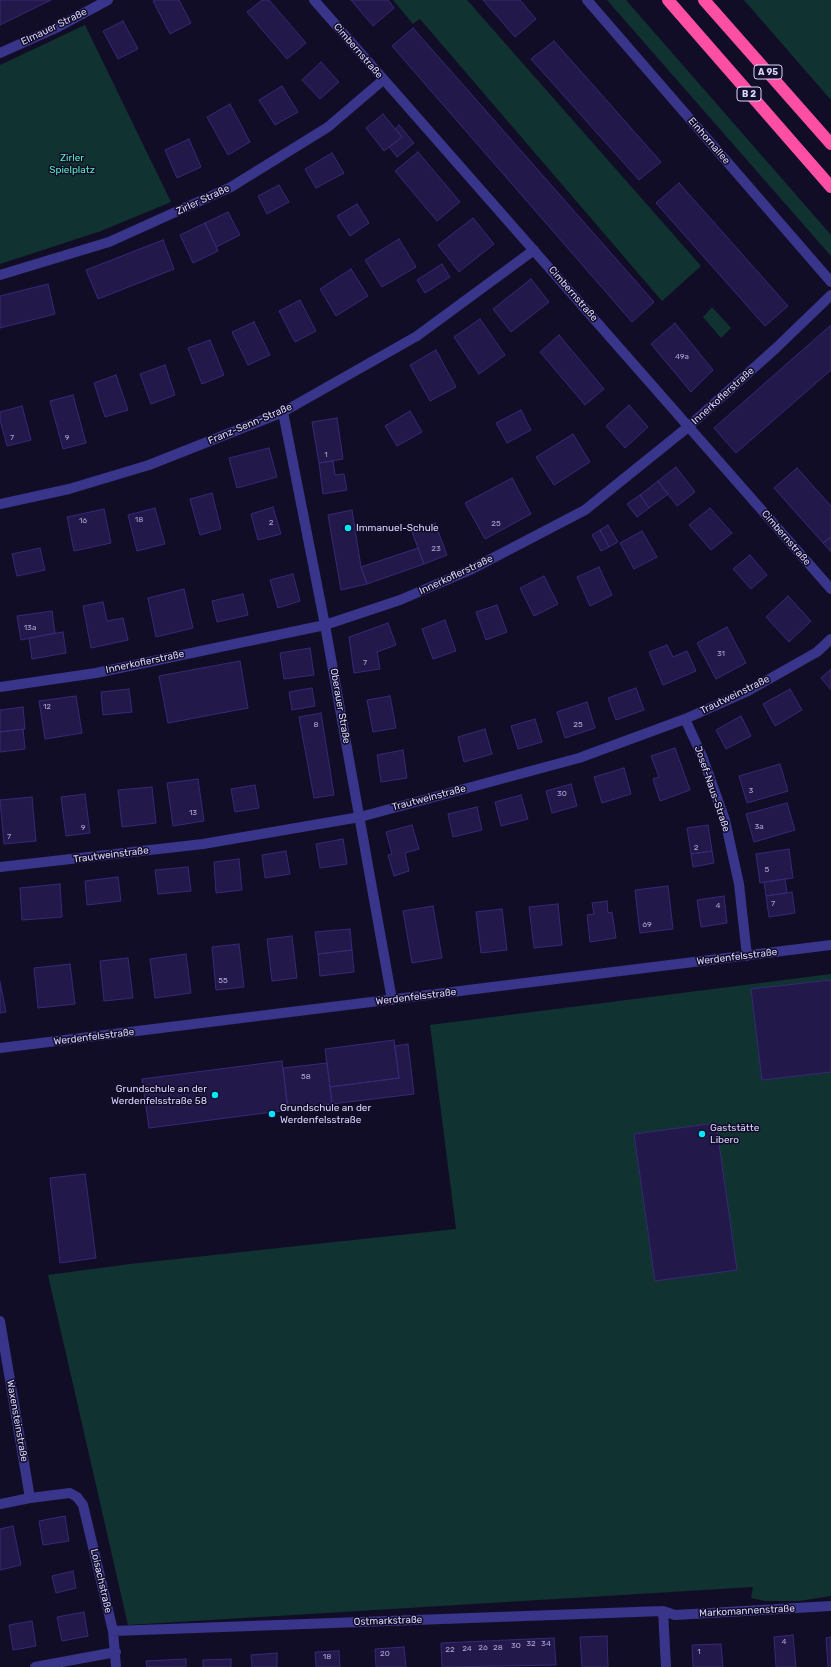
<!DOCTYPE html>
<html>
<head>
<meta charset="utf-8">
<style>
  body { margin:0 }
  canvas { display:block; background:#120d27 }
</style>
</head>
<body>
<canvas width="831" height="1667"></canvas>
<script>
const ctx = document.querySelector('canvas').getContext('2d');
ctx.lineJoin = 'round';
function paint(path, color) { ctx.fillStyle = color; ctx.fill(path, 'evenodd'); }
const poly = rows => new Path2D(rows.map(r => 'M' + r).join(''));
function trace(path, color, width, dash) { ctx.strokeStyle = color; ctx.lineWidth = width; ctx.lineCap = dash ? 'butt' : 'round'; ctx.setLineDash(dash || []); ctx.stroke(path); }
function label(font, color, halo, rows, align = 'center') {
  ctx.font = font + ' Rubik,sans-serif'; ctx.lineWidth = 3; ctx.setLineDash([]); ctx.textBaseline = 'middle'; ctx.strokeStyle = halo; ctx.fillStyle = color; for (const [text, x, y, turn = 0] of rows) {
    ctx.save(); ctx.translate(x, y); ctx.rotate((+turn || 0) * Math.PI / 180); ctx.textAlign = isNaN(turn) ? turn : align; if (halo) ctx.strokeText(text, 0, 0); ctx.fillText(text, 0, 0); ctx.restore();
  }
}
paint(poly([
  [393,0,467,0,701,266,662,301,420,19,413,24],
  [607,0,626,0,831,235,831,256],
  [744,0,831,0,831,100],
  [85,25,171,202,101,231,0,264,0,65],
  [712,307,731,328,721,338,703,317],
  [831,974,831,1596,799,1601,765,1601,751,1598,753,1587,128,1625,48,1275,130,1264,456,1229,430,1025]
]), '#103230');
const building = poly([
  [0,0,51,0,0,25,0,0],
  [155,0,179,0,191,23,170,34,153,1,155,0],
  [262,0,269,0,306,43,287,59,247,12,262,0],
  [351,0,388,0,394,8,373,26,351,0],
  [483,0,520,0,536,19,515,37,483,0],
  [123,21,138,49,118,59,103,31,123,21],
  [413,28,654,302,632,322,392,46,413,28],
  [554,41,661,162,639,180,531,59,554,41],
  [321,62,339,82,320,99,302,80,321,62],
  [282,86,298,112,275,125,259,100,282,86],
  [230,104,250,142,228,155,207,117,230,104],
  [383,114,402,137,384,151,366,128,383,114],
  [399,125,414,143,397,157,389,147,402,137,395,129,399,125],
  [189,139,201,167,177,178,165,150,189,139],
  [418,152,460,202,437,221,395,171,418,152],
  [332,153,344,173,316,188,305,169,332,153],
  [679,183,788,306,765,326,656,203,679,183],
  [279,185,289,202,267,214,258,196,279,185],
  [357,204,369,223,350,236,337,216,357,204],
  [228,212,240,235,216,247,205,223,228,212],
  [473,218,494,244,459,272,438,245,473,218],
  [205,223,218,251,193,263,180,235,205,223],
  [399,239,416,267,382,287,365,260,399,239],
  [163,240,174,269,98,299,86,270,163,240],
  [442,264,450,277,425,293,417,280,442,264],
  [351,269,368,296,336,316,320,289,351,269],
  [531,279,549,302,511,332,493,309,531,279],
  [48,284,55,314,0,328,0,296,48,284],
  [300,300,316,331,295,342,279,311,300,300],
  [480,319,505,355,479,374,454,337,480,319],
  [254,322,270,355,248,365,232,332,254,322],
  [675,323,713,370,691,392,651,344,675,323],
  [831,325,831,370,736,453,714,428,831,325],
  [559,335,604,389,585,405,540,352,559,335],
  [210,340,224,375,202,384,188,348,210,340],
  [436,350,456,387,430,401,410,365,436,350],
  [165,365,175,395,151,404,140,374,165,365],
  [116,375,128,410,105,417,94,383,116,375],
  [73,395,86,443,63,449,50,401,73,395],
  [629,405,648,427,625,448,606,426,629,405],
  [22,406,31,440,7,446,0,420,0,412,22,406],
  [521,410,531,430,507,443,496,423,521,410],
  [410,411,422,432,397,446,385,426,410,411],
  [337,418,343,459,319,463,312,422,337,418],
  [573,434,590,462,554,485,536,457,573,434],
  [269,448,277,477,237,488,229,458,269,448],
  [333,461,335,475,344,474,347,490,323,494,319,463,333,461],
  [676,467,695,492,677,506,658,481,676,467],
  [797,468,831,506,831,537,823,543,774,488,797,468],
  [512,478,531,514,485,539,465,503,512,478],
  [658,481,668,494,649,508,640,495,658,481],
  [212,493,221,529,200,535,190,499,212,493],
  [640,495,649,508,637,517,627,504,640,495],
  [273,507,281,534,258,540,251,514,273,507],
  [155,508,165,544,137,551,128,515,155,508],
  [710,508,732,533,711,550,689,525,710,508],
  [104,509,111,543,74,551,67,517,104,509],
  [352,510,361,567,367,584,341,590,328,515,352,510],
  [435,523,447,555,424,564,412,532,435,523],
  [608,525,618,542,609,547,600,530,608,525],
  [600,530,609,547,601,551,592,535,600,530],
  [642,531,657,557,634,569,620,543,642,531],
  [831,537,831,552,823,543,831,537],
  [40,548,45,570,17,576,12,554,40,548],
  [418,548,424,564,367,584,361,567,418,548],
  [750,555,767,575,751,589,733,569,750,555],
  [599,567,612,595,590,606,577,577,599,567],
  [293,574,300,601,278,608,270,580,293,574],
  [544,576,558,604,534,616,520,588,544,576],
  [184,589,193,628,156,637,148,598,184,589],
  [243,594,248,615,217,622,212,601,243,594],
  [788,596,811,621,789,642,766,617,788,596],
  [103,602,107,621,123,618,128,640,91,648,83,606,103,602],
  [497,605,507,632,486,640,476,612,497,605],
  [52,611,55,633,21,640,17,616,52,611],
  [445,620,456,651,433,659,422,629,445,620],
  [388,623,396,645,377,652,380,669,354,673,349,637,388,623],
  [727,627,746,663,716,679,697,643,727,627],
  [63,632,66,653,32,659,29,638,63,632],
  [667,645,673,657,687,651,696,671,663,685,649,652,667,645],
  [310,648,314,675,284,679,280,653,310,648],
  [240,661,248,708,168,723,159,676,240,661],
  [831,669,831,690,821,678,831,669],
  [312,688,315,706,292,710,289,692,312,688],
  [636,688,644,710,616,720,608,698,636,688],
  [129,689,132,712,103,715,101,692,129,689],
  [790,689,802,710,775,726,763,704,790,689],
  [76,696,82,733,45,739,39,701,76,696],
  [390,696,396,728,373,732,367,700,390,696],
  [587,702,595,728,565,738,557,712,587,702],
  [23,707,25,729,0,732,0,710,23,707],
  [321,713,334,795,314,798,299,717,321,713],
  [741,716,751,736,726,749,716,730,741,716],
  [535,719,542,742,518,749,511,726,535,719],
  [23,729,25,749,0,752,0,732,23,729],
  [485,729,492,754,464,762,458,737,485,729],
  [675,748,690,790,660,801,653,779,659,777,651,756,675,748],
  [403,750,407,778,381,782,377,755,403,750],
  [780,764,788,791,747,803,739,776,780,764],
  [624,768,631,794,602,803,594,777,624,768],
  [198,779,204,821,173,826,167,783,198,779],
  [571,784,577,806,552,813,546,791,571,784],
  [255,785,259,808,235,812,231,789,255,785],
  [152,787,156,823,122,827,118,790,152,787],
  [85,794,90,833,66,836,61,797,85,794],
  [521,795,528,819,501,826,495,802,521,795],
  [32,797,36,841,4,844,0,800,32,797],
  [787,803,795,830,754,842,746,814,787,803],
  [477,807,482,830,453,837,448,814,477,807],
  [412,825,419,849,405,853,409,871,394,876,388,855,392,854,386,832,412,825],
  [708,825,712,851,691,854,687,828,708,825],
  [343,839,347,864,320,868,316,844,343,839],
  [789,849,793,878,760,883,756,854,789,849],
  [286,851,290,874,265,878,262,855,286,851],
  [712,851,714,863,693,867,691,854,712,851],
  [239,859,242,890,216,893,214,862,239,859],
  [188,867,191,891,158,894,155,870,188,867],
  [118,877,121,901,87,905,85,881,118,877],
  [785,879,787,893,766,896,764,882,785,879],
  [60,884,62,917,22,920,20,888,60,884],
  [668,886,673,929,640,933,635,890,668,886],
  [792,892,795,913,769,917,766,896,792,892],
  [724,896,727,923,701,927,697,900,724,896],
  [607,901,608,913,612,912,616,938,590,942,587,915,594,914,592,903,607,901],
  [558,904,562,945,534,948,529,907,558,904],
  [433,906,442,958,412,963,403,911,433,906],
  [502,909,507,950,481,953,476,912,502,909],
  [350,929,352,950,318,954,315,932,350,929],
  [292,936,297,978,272,981,267,939,292,936],
  [239,944,244,987,216,990,212,947,239,944],
  [352,950,354,972,320,976,318,954,352,950],
  [186,954,191,993,155,998,150,959,186,954],
  [128,958,133,998,104,1001,100,961,128,958],
  [70,964,75,1004,38,1008,34,968,70,964],
  [831,980,831,1072,762,1080,751,989,831,980],
  [0,982,6,1012,0,1013,0,982],
  [394,1040,399,1078,330,1087,325,1049,394,1040],
  [408,1044,414,1094,332,1104,330,1087,399,1078,395,1046,408,1044],
  [282,1061,288,1110,149,1128,142,1079,282,1061],
  [327,1063,332,1104,288,1110,283,1068,327,1063],
  [716,1123,737,1270,655,1281,634,1134,716,1123],
  [85,1174,96,1258,60,1263,50,1178,85,1174],
  [65,1516,69,1541,43,1545,39,1521,65,1516],
  [13,1526,21,1565,0,1570,0,1529,13,1526],
  [73,1571,76,1588,56,1593,52,1576,73,1571],
  [84,1612,88,1636,62,1641,57,1617,84,1612],
  [32,1621,36,1646,13,1650,9,1625,32,1621],
  [793,1635,796,1667,776,1667,774,1637,793,1635],
  [607,1636,608,1667,582,1667,580,1637,607,1636],
  [831,1637,831,1667,828,1667,826,1638,831,1637],
  [554,1638,556,1665,442,1667,441,1643,554,1638],
  [721,1644,723,1667,693,1667,692,1645,721,1644],
  [404,1647,406,1667,376,1667,375,1649,404,1647],
  [339,1651,340,1667,316,1667,315,1652,339,1651],
  [277,1653,277,1667,252,1667,251,1655,277,1653],
  [186,1659,186,1667,147,1667,146,1661,186,1659],
  [231,1659,231,1667,203,1667,203,1660,231,1659]
]);
paint(building, '#22184a');
trace(building, '#372878', 1);
trace(poly([
  [314,0,831,589],
  [587,0,831,282],
  [0,53,56,28,108,0],
  [0,275,109,242,231,187,328,127,383,80],
  [283,412,325,625,392,1000],
  [0,504,69,489,149,465,283,412,417,336,534,250],
  [0,687,96,673,325,625,400,600,470,570,585,510,688,427,775,349,831,295],
  [685,719,702,756,725,820,739,884,747,956],
  [0,867,203,844,360,817,579,758,685,719,748,691,817,652,831,639],
  [0,1048,831,945],
  [0,1321,30,1498],
  [0,1504,30,1498,70,1493,77,1497,83,1505,113,1631,116,1667],
  [663,1611,666,1667],
  [113,1631,663,1611,675,1615,831,1606],
  [35,1667,116,1652]
]), '#38358a', 10);
trace(poly([
  [668,0,831,187],
  [704,0,831,144]
]), '#ff4fa5', 12);
for (const [x, y, r, color] of [
  [348,528,4,"#00e7ff"],
  [215,1095,4,"#00e7ff"],
  [272,1114,4,"#00e7ff"],
  [702,1134,4,"#00e7ff"]
]) { const dot = new Path2D(); dot.arc(x, y, r, 0, 2 * Math.PI); ctx.fillStyle = color; ctx.fill(dot); trace(dot, '#120d27', 1.5); }
label('8px', '#aba5d2', null, [
  ["49a",682,357],
  ["7",12,438],
  ["9",67,438],
  ["1",326,455],
  ["18",139,520],
  ["16",83,521],
  ["2",271,523],
  ["25",496,524],
  ["23",436,549],
  ["13a",30,628],
  ["31",721,654],
  ["7",365,663],
  ["12",47,707],
  ["8",316,725],
  ["25",578,725],
  ["3",751,791],
  ["30",562,794],
  ["13",193,813],
  ["3a",759,827],
  ["9",83,828],
  ["7",9,837],
  ["2",696,848],
  ["5",767,870],
  ["7",773,904],
  ["4",718,906],
  ["69",647,925],
  ["55",223,981],
  ["58",306,1077],
  ["4",784,1642],
  ["32",531,1644],
  ["34",546,1644],
  ["30",516,1646],
  ["26",483,1648],
  ["28",498,1648],
  ["24",467,1649],
  ["22",450,1650],
  ["1",699,1652],
  ["20",385,1654],
  ["18",327,1657]
]);
for (const [x, y, w] of [
  [768,72,28],
  [749,94,24]
]) { const box = new Path2D(); box.roundRect(x - w / 2, y - 7, w, 14, 3); ctx.fillStyle = '#120d27'; ctx.fill(box); trace(box, '#d9d4ff', 1); }
label('bold 9px', '#d9d4ff', null, [
  ["A 95",768,72],
  ["B 2",749,94]
]);
label('10px', '#d9d4ff', '#120d27', [
  ["Elmauer Straße",54,27,-26],
  ["Cimbernstraße",358,51,49],
  ["Einhornallee",709,141,49],
  ["Zirler Straße",203,200,-25],
  ["Cimbernstraße",573,294,49],
  ["Innerkoflerstraße",723,396,-42],
  ["Franz-Senn-Straße",250,424,-23],
  ["Cimbernstraße",786,538,49],
  ["Innerkoflerstraße",456,575,-25],
  ["Innerkoflerstraße",145,662,-12],
  ["Trautweinstraße",735,695,-26],
  ["Oberauer Straße",340,706,80],
  ["Josef-Naus-Straße",712,789,71],
  ["Trautweinstraße",429,798,-15],
  ["Trautweinstraße",111,855,-7],
  ["Werdenfelsstraße",737,957,-7],
  ["Werdenfelsstraße",416,997,-7],
  ["Werdenfelsstraße",94,1037,-7],
  ["Waxensteinstraße",17,1421,80],
  ["Loisachstraße",101,1581,77],
  ["Markomannenstraße",747,1611,-3],
  ["Ostmarkstraße",388,1621,-2]
]);
label('10px', '#57e8c3', '#120d27', [
  ["Zirler",72,158],
  ["Spielplatz",72,170]
]);
label('10px', '#d9d4ff', '#120d27', [
  ["Immanuel-Schule",356,528],
  ["Grundschule an der",207,1089,"right"],
  ["Werdenfelsstraße 58",207,1101,"right"],
  ["Grundschule an der",280,1108],
  ["Werdenfelsstraße",280,1120],
  ["Gaststätte",710,1128],
  ["Libero",710,1140]
], 'left');
</script>
</body>
</html>
